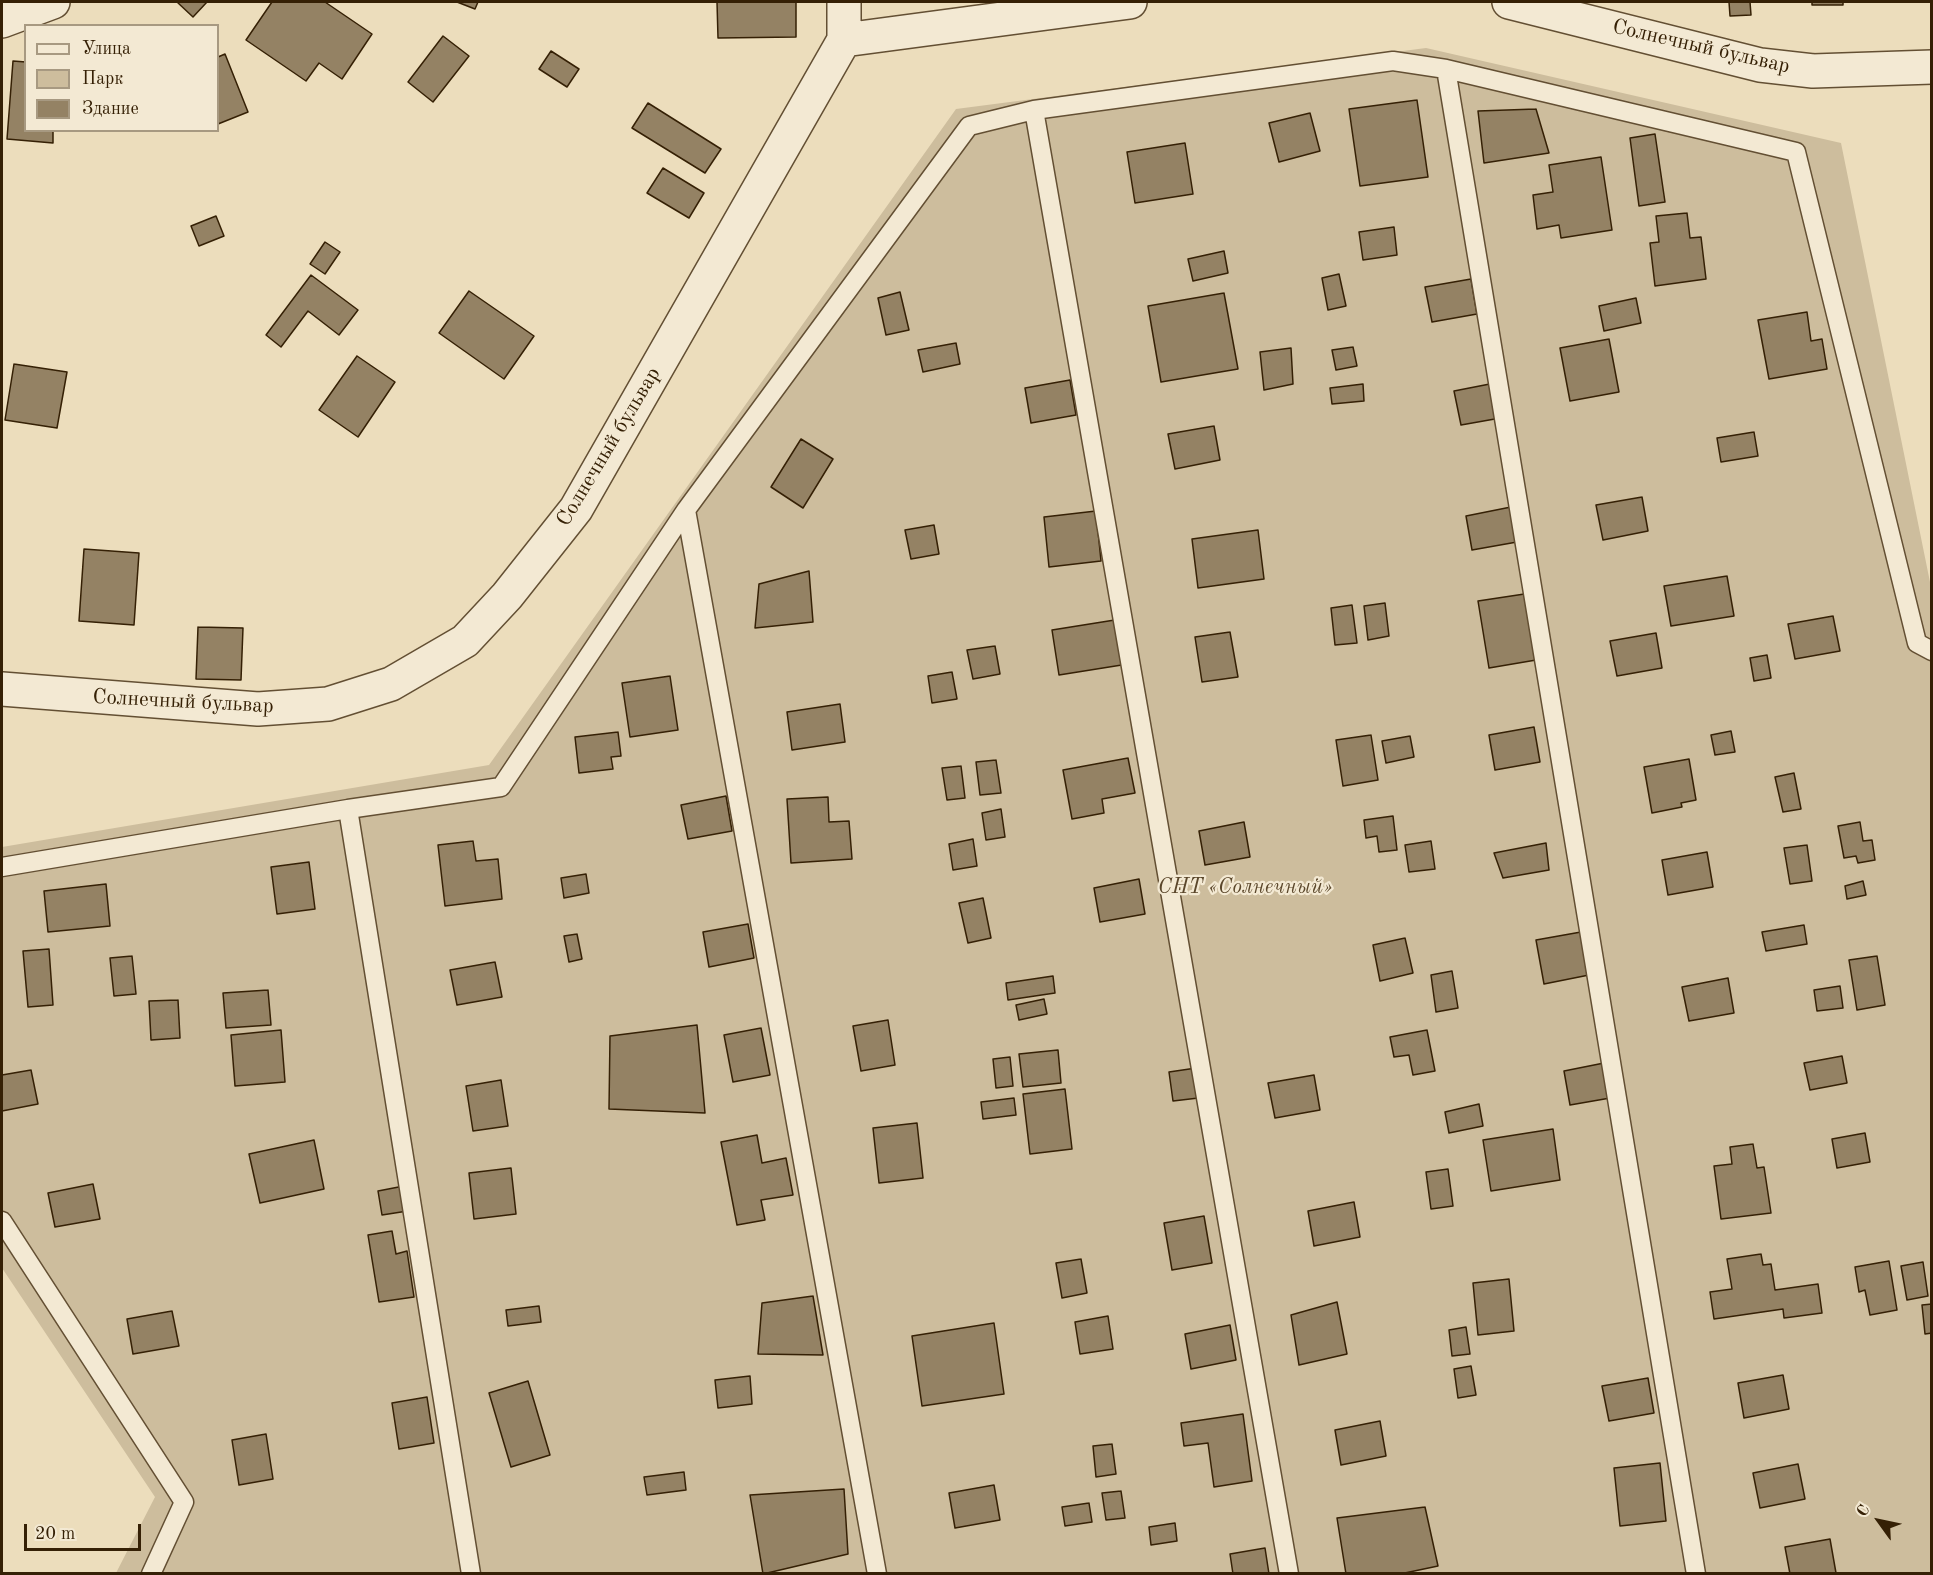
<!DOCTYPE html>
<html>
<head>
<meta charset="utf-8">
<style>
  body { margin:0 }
  #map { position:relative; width:1933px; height:1575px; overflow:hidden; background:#ecddbc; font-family:"Old Standard TT",serif }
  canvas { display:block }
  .frame { position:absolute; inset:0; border:3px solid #352005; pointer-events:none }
  .legend { position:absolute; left:24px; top:24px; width:195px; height:108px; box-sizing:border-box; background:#f3e9d3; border:2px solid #a79981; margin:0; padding:8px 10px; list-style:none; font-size:18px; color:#352005 }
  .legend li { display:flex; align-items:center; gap:12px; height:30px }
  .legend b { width:30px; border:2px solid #a79981 }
  .north { position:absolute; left:1849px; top:1491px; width:60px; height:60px; -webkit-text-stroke:4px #f3e9d3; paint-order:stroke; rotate:303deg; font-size:16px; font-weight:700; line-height:24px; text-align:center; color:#352005 }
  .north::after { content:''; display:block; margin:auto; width:21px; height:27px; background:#352005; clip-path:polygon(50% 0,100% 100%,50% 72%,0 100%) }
  .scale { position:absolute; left:24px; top:1524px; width:117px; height:27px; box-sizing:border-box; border:3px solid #352005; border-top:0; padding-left:8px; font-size:18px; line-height:21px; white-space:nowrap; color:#352005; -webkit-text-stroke:4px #f3e9d3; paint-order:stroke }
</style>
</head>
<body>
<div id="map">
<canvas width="1933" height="1575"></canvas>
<div class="frame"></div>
<ul class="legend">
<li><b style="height:8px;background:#f3e9d3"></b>Улица</li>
<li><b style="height:16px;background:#cdbd9d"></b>Парк</li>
<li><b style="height:16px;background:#948264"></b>Здание</li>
</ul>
<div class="north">С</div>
<div class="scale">20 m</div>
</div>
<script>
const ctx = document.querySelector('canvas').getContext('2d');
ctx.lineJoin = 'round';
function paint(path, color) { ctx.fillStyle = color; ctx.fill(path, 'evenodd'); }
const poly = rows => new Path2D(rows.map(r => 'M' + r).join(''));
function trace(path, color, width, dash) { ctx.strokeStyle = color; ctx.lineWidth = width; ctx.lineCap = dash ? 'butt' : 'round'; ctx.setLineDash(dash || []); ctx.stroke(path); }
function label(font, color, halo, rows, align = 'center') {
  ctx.font = font + ' "Old Standard TT",serif'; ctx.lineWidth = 4.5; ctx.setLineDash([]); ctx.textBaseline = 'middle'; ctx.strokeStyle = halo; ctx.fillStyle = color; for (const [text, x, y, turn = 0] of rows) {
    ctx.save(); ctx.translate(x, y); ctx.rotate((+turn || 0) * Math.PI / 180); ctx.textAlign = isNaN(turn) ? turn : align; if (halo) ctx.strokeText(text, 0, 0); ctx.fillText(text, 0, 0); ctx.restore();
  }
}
paint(poly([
  [1426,48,1841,143,1931,587,1931,1573,116,1573,155,1497,2,1268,2,847,489,765,956,109]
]), '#cdbd9d');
const building = poly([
  [177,2,207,2,193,17,177,2],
  [272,2,325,2,372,34,342,79,319,63,306,81,246,40,272,2],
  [457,2,478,2,475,9,457,2],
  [717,2,796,2,796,37,718,38,717,2],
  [1729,2,1750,2,1751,15,1730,16,1729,2],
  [1812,2,1843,2,1843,5,1812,5,1812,2],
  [443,36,469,56,433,102,408,82,443,36],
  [551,51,579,69,567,87,539,69,551,51],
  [225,54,248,112,218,124,218,57,225,54],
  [13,61,26,62,26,130,53,130,53,143,7,139,13,61],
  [1417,100,1428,177,1360,186,1349,109,1417,100],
  [648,103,721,149,705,173,632,128,648,103],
  [1536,109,1549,153,1484,163,1478,111,1536,109],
  [1310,113,1320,151,1279,162,1269,123,1310,113],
  [1655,134,1665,202,1639,206,1630,138,1655,134],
  [1185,143,1193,194,1135,203,1127,152,1185,143],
  [1601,157,1612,230,1561,238,1559,225,1537,229,1533,195,1553,192,1549,165,1601,157],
  [663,168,704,193,689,218,647,193,663,168],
  [1687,213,1690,238,1701,237,1706,279,1655,286,1650,243,1659,242,1656,216,1687,213],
  [216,216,224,236,199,246,191,226,216,216],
  [1394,227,1397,255,1363,260,1359,232,1394,227],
  [325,242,340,252,325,274,310,264,325,242],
  [1224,251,1228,273,1193,281,1188,259,1224,251],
  [1339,274,1346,306,1328,310,1322,278,1339,274],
  [311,275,358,310,339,335,308,311,281,347,266,335,311,275],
  [1471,279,1477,314,1432,322,1425,287,1471,279],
  [469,291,534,336,504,379,439,333,469,291],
  [900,292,909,330,886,335,878,298,900,292],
  [1224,293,1238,369,1161,382,1148,306,1224,293],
  [1636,298,1641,323,1604,331,1599,306,1636,298],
  [1807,312,1811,341,1822,339,1827,369,1769,379,1758,320,1807,312],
  [1609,339,1619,392,1570,401,1560,348,1609,339],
  [956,343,960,364,923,372,918,350,956,343],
  [1353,347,1357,366,1336,370,1332,350,1353,347],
  [1291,348,1293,384,1264,390,1260,352,1291,348],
  [357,356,395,382,358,437,319,410,357,356],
  [14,364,67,372,57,428,5,420,14,364],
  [1070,380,1076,415,1031,423,1025,388,1070,380],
  [1500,382,1506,417,1461,425,1454,391,1500,382],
  [1363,384,1364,401,1332,404,1330,388,1363,384],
  [1214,426,1220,460,1175,469,1168,434,1214,426],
  [1754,432,1758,456,1721,462,1717,438,1754,432],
  [801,439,833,459,803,508,771,487,801,439],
  [1642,497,1648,531,1603,540,1596,505,1642,497],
  [1511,507,1517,542,1472,550,1466,516,1511,507],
  [1096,511,1101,561,1049,567,1044,517,1096,511],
  [934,525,939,554,911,559,905,530,934,525],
  [1258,530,1264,579,1198,588,1192,539,1258,530],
  [84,549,139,553,134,625,79,621,84,549],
  [809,571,813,622,755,628,759,584,809,571],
  [1727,576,1734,616,1671,626,1664,586,1727,576],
  [1531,593,1542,659,1489,668,1478,601,1531,593],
  [1385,603,1389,636,1368,640,1364,606,1385,603],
  [1352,605,1357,643,1335,645,1331,608,1352,605],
  [1833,616,1840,651,1795,659,1788,624,1833,616],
  [1121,619,1128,664,1059,675,1052,630,1121,619],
  [198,627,243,628,241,680,196,679,198,627],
  [1230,632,1238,677,1202,682,1195,637,1230,632],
  [1656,633,1662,668,1617,676,1610,641,1656,633],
  [995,646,1000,674,973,679,967,650,995,646],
  [1767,655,1771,678,1754,681,1750,658,1767,655],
  [952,672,957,699,932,703,928,676,952,672],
  [670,676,678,730,630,737,622,683,670,676],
  [840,704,845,742,792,750,787,712,840,704],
  [1534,727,1540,762,1495,770,1489,735,1534,727],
  [1731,731,1735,752,1715,755,1711,735,1731,731],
  [618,732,621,756,611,757,613,769,579,773,575,737,618,732],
  [1371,735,1378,780,1343,786,1336,740,1371,735],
  [1410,736,1414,757,1386,763,1382,741,1410,736],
  [1128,758,1135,793,1102,799,1104,813,1072,819,1063,770,1128,758],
  [1689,759,1696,800,1681,803,1682,807,1652,813,1644,767,1689,759],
  [996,760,1001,793,980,795,976,762,996,760],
  [961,766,965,798,947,800,942,768,961,766],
  [1794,773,1801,809,1783,812,1775,777,1794,773],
  [726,796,732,831,688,839,681,805,726,796],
  [828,797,829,822,849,821,852,859,791,863,787,799,828,797],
  [1001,809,1005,837,986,840,982,813,1001,809],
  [1393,816,1397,850,1379,852,1377,836,1366,838,1364,820,1393,816],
  [1244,822,1250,857,1205,865,1199,831,1244,822],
  [1860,822,1863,841,1872,840,1875,860,1858,863,1856,856,1844,858,1838,826,1860,822],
  [973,839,977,866,953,870,949,844,973,839],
  [473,841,476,861,498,859,502,899,445,906,438,845,473,841],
  [1431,841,1435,869,1409,872,1405,845,1431,841],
  [1546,843,1549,870,1503,878,1494,853,1546,843],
  [1807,845,1812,881,1790,884,1784,848,1807,845],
  [1707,852,1713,887,1668,895,1662,860,1707,852],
  [309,862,315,909,277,914,271,867,309,862],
  [586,874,589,893,564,898,561,878,586,874],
  [1139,879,1145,914,1100,922,1094,888,1139,879],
  [1863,881,1866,895,1847,899,1845,886,1863,881],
  [106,884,110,926,48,932,44,891,106,884],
  [983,898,991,938,968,943,959,903,983,898],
  [748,924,754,958,709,967,703,932,748,924],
  [1804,925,1807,944,1766,951,1762,932,1804,925],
  [1581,932,1589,975,1544,984,1536,940,1581,932],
  [577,934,582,959,569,962,564,936,577,934],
  [1405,938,1413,973,1380,981,1373,945,1405,938],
  [49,949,53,1005,28,1007,23,951,49,949],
  [132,956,136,994,114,996,110,958,132,956],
  [1877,956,1885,1005,1857,1010,1849,960,1877,956],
  [495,962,502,997,457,1005,450,970,495,962],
  [1452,971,1458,1008,1436,1012,1431,975,1452,971],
  [1053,976,1055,993,1008,1000,1006,983,1053,976],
  [1728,978,1734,1013,1689,1021,1682,987,1728,978],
  [1840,986,1843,1008,1817,1011,1814,990,1840,986],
  [268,990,271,1025,226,1028,223,993,268,990],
  [1044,999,1047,1014,1019,1020,1016,1005,1044,999],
  [178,1000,180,1038,151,1040,149,1001,178,1000],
  [888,1020,895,1065,861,1071,853,1026,888,1020],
  [697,1025,705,1113,609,1109,610,1036,697,1025],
  [761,1028,770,1075,733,1082,724,1035,761,1028],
  [281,1030,285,1082,235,1086,231,1035,281,1030],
  [1427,1030,1435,1071,1413,1075,1409,1055,1394,1057,1390,1037,1427,1030],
  [1058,1050,1061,1083,1023,1087,1019,1054,1058,1050],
  [1842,1056,1847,1083,1810,1090,1804,1063,1842,1056],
  [1010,1057,1013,1086,996,1088,993,1059,1010,1057],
  [1609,1062,1616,1097,1570,1105,1564,1071,1609,1062],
  [1203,1067,1207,1097,1173,1101,1169,1072,1203,1067],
  [31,1070,38,1104,2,1111,2,1075,31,1070],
  [1314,1075,1320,1110,1275,1118,1268,1083,1314,1075],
  [501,1080,508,1126,473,1131,466,1086,501,1080],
  [1065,1089,1072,1149,1030,1154,1023,1094,1065,1089],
  [1014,1098,1016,1115,983,1119,981,1102,1014,1098],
  [1479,1104,1483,1126,1449,1133,1445,1112,1479,1104],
  [917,1123,923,1178,879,1183,873,1128,917,1123],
  [1553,1129,1560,1180,1491,1191,1483,1140,1553,1129],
  [1865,1133,1870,1162,1837,1168,1832,1139,1865,1133],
  [757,1135,762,1163,786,1158,793,1195,761,1200,765,1220,737,1225,721,1142,757,1135],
  [314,1140,324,1189,260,1203,249,1154,314,1140],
  [1753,1144,1757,1168,1764,1167,1771,1213,1721,1219,1714,1166,1732,1164,1730,1147,1753,1144],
  [511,1168,516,1214,474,1219,469,1173,511,1168],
  [1448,1169,1453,1206,1431,1209,1426,1172,1448,1169],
  [93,1184,100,1219,55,1227,48,1193,93,1184],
  [409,1185,414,1210,382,1215,378,1191,409,1185],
  [1354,1202,1360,1237,1314,1246,1308,1211,1354,1202],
  [1204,1216,1212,1263,1172,1270,1164,1223,1204,1216],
  [392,1231,396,1254,407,1251,414,1297,379,1302,368,1235,392,1231],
  [1761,1254,1763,1265,1771,1264,1775,1290,1818,1284,1822,1313,1784,1318,1783,1309,1714,1319,1710,1292,1732,1289,1727,1259,1761,1254],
  [1081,1259,1087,1293,1062,1298,1056,1263,1081,1259],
  [1889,1261,1897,1310,1870,1315,1865,1290,1859,1292,1855,1267,1889,1261],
  [1923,1262,1928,1296,1907,1300,1901,1266,1923,1262],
  [1509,1279,1514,1331,1478,1335,1473,1283,1509,1279],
  [813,1296,823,1355,758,1354,762,1303,813,1296],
  [1337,1302,1347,1354,1299,1365,1291,1315,1337,1302],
  [1932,1304,1932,1333,1925,1334,1922,1305,1932,1304],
  [539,1306,541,1322,508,1326,506,1310,539,1306],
  [172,1311,179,1346,133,1354,127,1319,172,1311],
  [1108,1316,1113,1349,1080,1354,1075,1322,1108,1316],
  [994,1323,1004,1394,922,1406,912,1336,994,1323],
  [1230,1325,1236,1360,1191,1369,1185,1334,1230,1325],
  [1466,1327,1470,1354,1452,1356,1449,1330,1466,1327],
  [1471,1366,1476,1395,1458,1398,1454,1369,1471,1366],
  [1783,1375,1789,1409,1744,1418,1738,1383,1783,1375],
  [750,1376,752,1404,718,1408,715,1380,750,1376],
  [1648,1378,1654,1413,1609,1421,1602,1386,1648,1378],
  [528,1381,550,1455,511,1467,489,1393,528,1381],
  [427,1397,434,1443,399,1449,392,1403,427,1397],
  [1243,1414,1252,1481,1214,1487,1208,1443,1184,1446,1181,1423,1243,1414],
  [1380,1421,1386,1456,1341,1465,1335,1430,1380,1421],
  [266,1434,273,1479,239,1485,232,1440,266,1434],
  [1112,1444,1116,1474,1096,1477,1093,1446,1112,1444],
  [1660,1463,1666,1521,1620,1526,1614,1468,1660,1463],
  [1798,1464,1805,1499,1760,1508,1753,1473,1798,1464],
  [684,1472,686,1490,647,1495,644,1477,684,1472],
  [994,1485,1000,1520,955,1528,949,1493,994,1485],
  [844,1489,848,1554,763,1574,750,1495,844,1489],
  [1121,1491,1125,1518,1106,1520,1102,1493,1121,1491],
  [1089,1503,1092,1522,1065,1526,1062,1507,1089,1503],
  [1425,1507,1438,1566,1400,1574,1346,1574,1337,1518,1425,1507],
  [1175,1523,1177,1541,1151,1545,1149,1527,1175,1523],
  [1830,1539,1836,1573,1790,1574,1785,1547,1830,1539],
  [1265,1548,1269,1574,1233,1574,1230,1554,1265,1548]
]);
paint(building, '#948264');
trace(building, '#352005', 1.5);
const service = poly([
  [1446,69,1696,1574],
  [1034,110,1289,1574],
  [686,510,877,1574],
  [348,809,471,1574],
  [2,867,348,809,501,787,686,510,969,126,1034,110,1393,61,1446,69,1796,152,1917,643,1932,651],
  [2,1221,184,1502,151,1574]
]);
const minor = poly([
  [1509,2,1760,65,1813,71,1932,67],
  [2,21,53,2],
  [844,40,1130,2],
  [2,689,258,709,328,704,391,684,465,641,507,596,576,509,844,40,844,2]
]);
trace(service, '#634f33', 21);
trace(minor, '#634f33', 36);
trace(service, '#f3e9d3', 18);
trace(minor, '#f3e9d3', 33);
label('21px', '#352005', '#f3e9d3', [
  ["Солнечный бульвар",1701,47,13],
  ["Солнечный бульвар",609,447,-59],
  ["Солнечный бульвар",183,702,3]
]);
label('italic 21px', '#5b472b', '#f3e9d3', [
  ["СНТ «Солнечный»",1245,887]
]);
</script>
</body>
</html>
